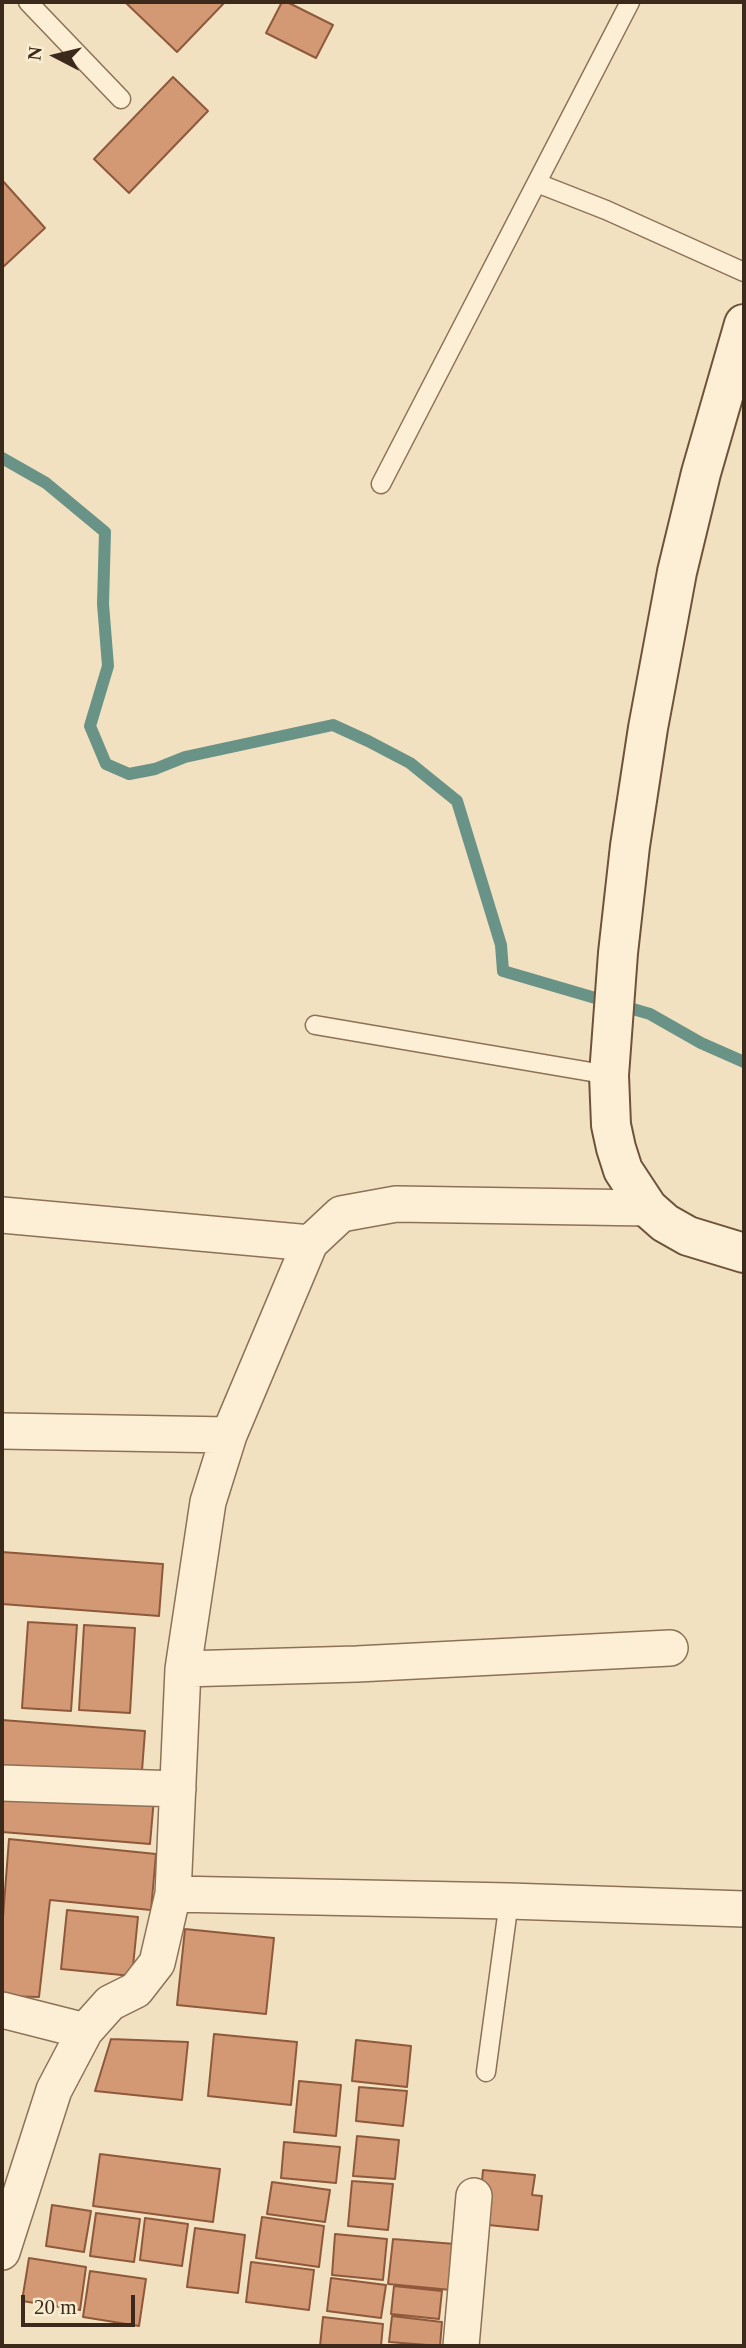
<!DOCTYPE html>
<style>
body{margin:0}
#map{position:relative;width:746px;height:2348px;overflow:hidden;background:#f2e1c1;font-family:"Times New Roman",serif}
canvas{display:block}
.frame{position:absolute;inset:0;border:4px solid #3b2a1c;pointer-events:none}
.north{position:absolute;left:21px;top:21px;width:70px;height:70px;-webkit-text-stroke:5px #f8ecd1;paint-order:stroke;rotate:277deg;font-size:19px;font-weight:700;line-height:28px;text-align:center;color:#3b2a1c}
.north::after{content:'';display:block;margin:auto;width:24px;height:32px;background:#3b2a1c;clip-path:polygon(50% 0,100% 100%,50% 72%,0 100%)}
.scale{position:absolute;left:21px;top:2295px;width:114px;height:32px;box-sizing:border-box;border:4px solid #3b2a1c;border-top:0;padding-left:9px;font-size:21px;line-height:24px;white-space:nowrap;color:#3b2a1c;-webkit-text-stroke:5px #f8ecd1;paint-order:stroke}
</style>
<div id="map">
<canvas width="746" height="2348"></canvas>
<div class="frame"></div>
<div class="north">N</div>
<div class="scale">20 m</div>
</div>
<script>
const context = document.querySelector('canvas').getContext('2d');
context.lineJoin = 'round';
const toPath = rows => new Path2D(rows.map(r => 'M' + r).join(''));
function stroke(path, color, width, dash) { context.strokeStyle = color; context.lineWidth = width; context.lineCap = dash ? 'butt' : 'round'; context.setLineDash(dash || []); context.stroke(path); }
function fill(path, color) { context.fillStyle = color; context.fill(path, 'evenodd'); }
const stream = toPath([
 [2,458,46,483,105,532,103,604,108,666,90,726,106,764,129,774,155,769,185,757,333,725,368,741,410,763,457,801,501,945,503,971,650,1014,701,1043,744,1062]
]);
const building = toPath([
 [125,2,225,2,177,52,125,2],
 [282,2,287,2,333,25,316,58,266,33,282,2],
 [173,77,208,111,129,193,94,159,173,77],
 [2,180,45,228,2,268,2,180],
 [2,1552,163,1564,159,1616,2,1604,2,1552],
 [28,1622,77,1625,71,1711,22,1708,28,1622],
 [84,1625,135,1628,130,1713,79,1710,84,1625],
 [2,1720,145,1731,141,1784,2,1773,2,1720],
 [2,1786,154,1798,150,1844,2,1832,2,1786],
 [9,1839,156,1854,151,1910,50,1900,39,1997,2,1996,2,1930,9,1839],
 [67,1910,138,1917,132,1976,61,1969,67,1910],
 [185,1929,274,1938,266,2014,177,2005,185,1929],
 [214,2034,297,2042,291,2105,208,2096,214,2034],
 [111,2039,188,2042,182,2100,95,2091,111,2039],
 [356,2040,411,2046,407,2087,352,2081,356,2040],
 [299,2081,341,2085,336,2136,294,2132,299,2081],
 [359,2087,407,2091,403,2126,356,2121,359,2087],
 [357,2136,399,2140,395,2179,353,2176,357,2136],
 [284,2142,340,2147,336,2183,281,2178,284,2142],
 [100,2154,220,2169,213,2222,93,2206,100,2154],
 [483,2170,535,2175,532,2195,542,2196,538,2230,478,2224,483,2170],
 [352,2181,393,2184,388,2230,348,2226,352,2181],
 [272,2182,330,2190,325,2222,267,2214,272,2182],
 [52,2205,91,2211,84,2252,46,2246,52,2205],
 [96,2213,140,2219,134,2262,90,2256,96,2213],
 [262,2217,324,2226,319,2267,256,2258,262,2217],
 [145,2218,188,2224,182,2266,140,2260,145,2218],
 [195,2228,245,2235,238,2293,187,2287,195,2228],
 [335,2234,387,2239,383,2280,332,2275,335,2234],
 [393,2239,455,2244,451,2290,388,2284,393,2239],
 [29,2258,86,2267,80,2310,22,2301,29,2258],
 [251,2262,314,2270,309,2310,246,2302,251,2262],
 [90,2271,146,2279,139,2326,83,2317,90,2271],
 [331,2278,386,2285,381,2318,327,2311,331,2278],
 [394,2286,442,2291,439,2319,391,2314,394,2286],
 [392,2316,442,2322,440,2346,389,2342,392,2316],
 [323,2317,383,2324,381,2346,320,2346,323,2317]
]);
const lane = toPath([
 [28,2,121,99],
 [537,183,606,210,744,272],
 [381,484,630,2],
 [315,1025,609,1075],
 [486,2072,509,1901]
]);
const street = toPath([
 [2,1215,310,1243],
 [2,1431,229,1435],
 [183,1669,357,1664,670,1648],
 [2,1783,178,1789],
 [173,1894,509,1901,744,1909],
 [2,2010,85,2031],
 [2,2252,54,2090,85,2031,110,2003,136,1990,157,1963,173,1894,183,1669,208,1502,229,1435,310,1243,341,1214,396,1204,648,1208],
 [461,2346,474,2196]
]);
const secondary = toPath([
 [744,324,701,473,677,572,648,728,630,846,618,953,609,1075,611,1125,616,1148,623,1170,648,1208,665,1223,688,1236,744,1253]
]);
stroke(stream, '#6a9387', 12);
fill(building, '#d39874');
stroke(building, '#8e593b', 2);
stroke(lane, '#8d7157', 21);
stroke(street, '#8d7157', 38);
stroke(secondary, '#6e523a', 42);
stroke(lane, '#fcefd5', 18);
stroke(street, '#fcefd5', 35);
stroke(secondary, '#fcefd5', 38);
</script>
